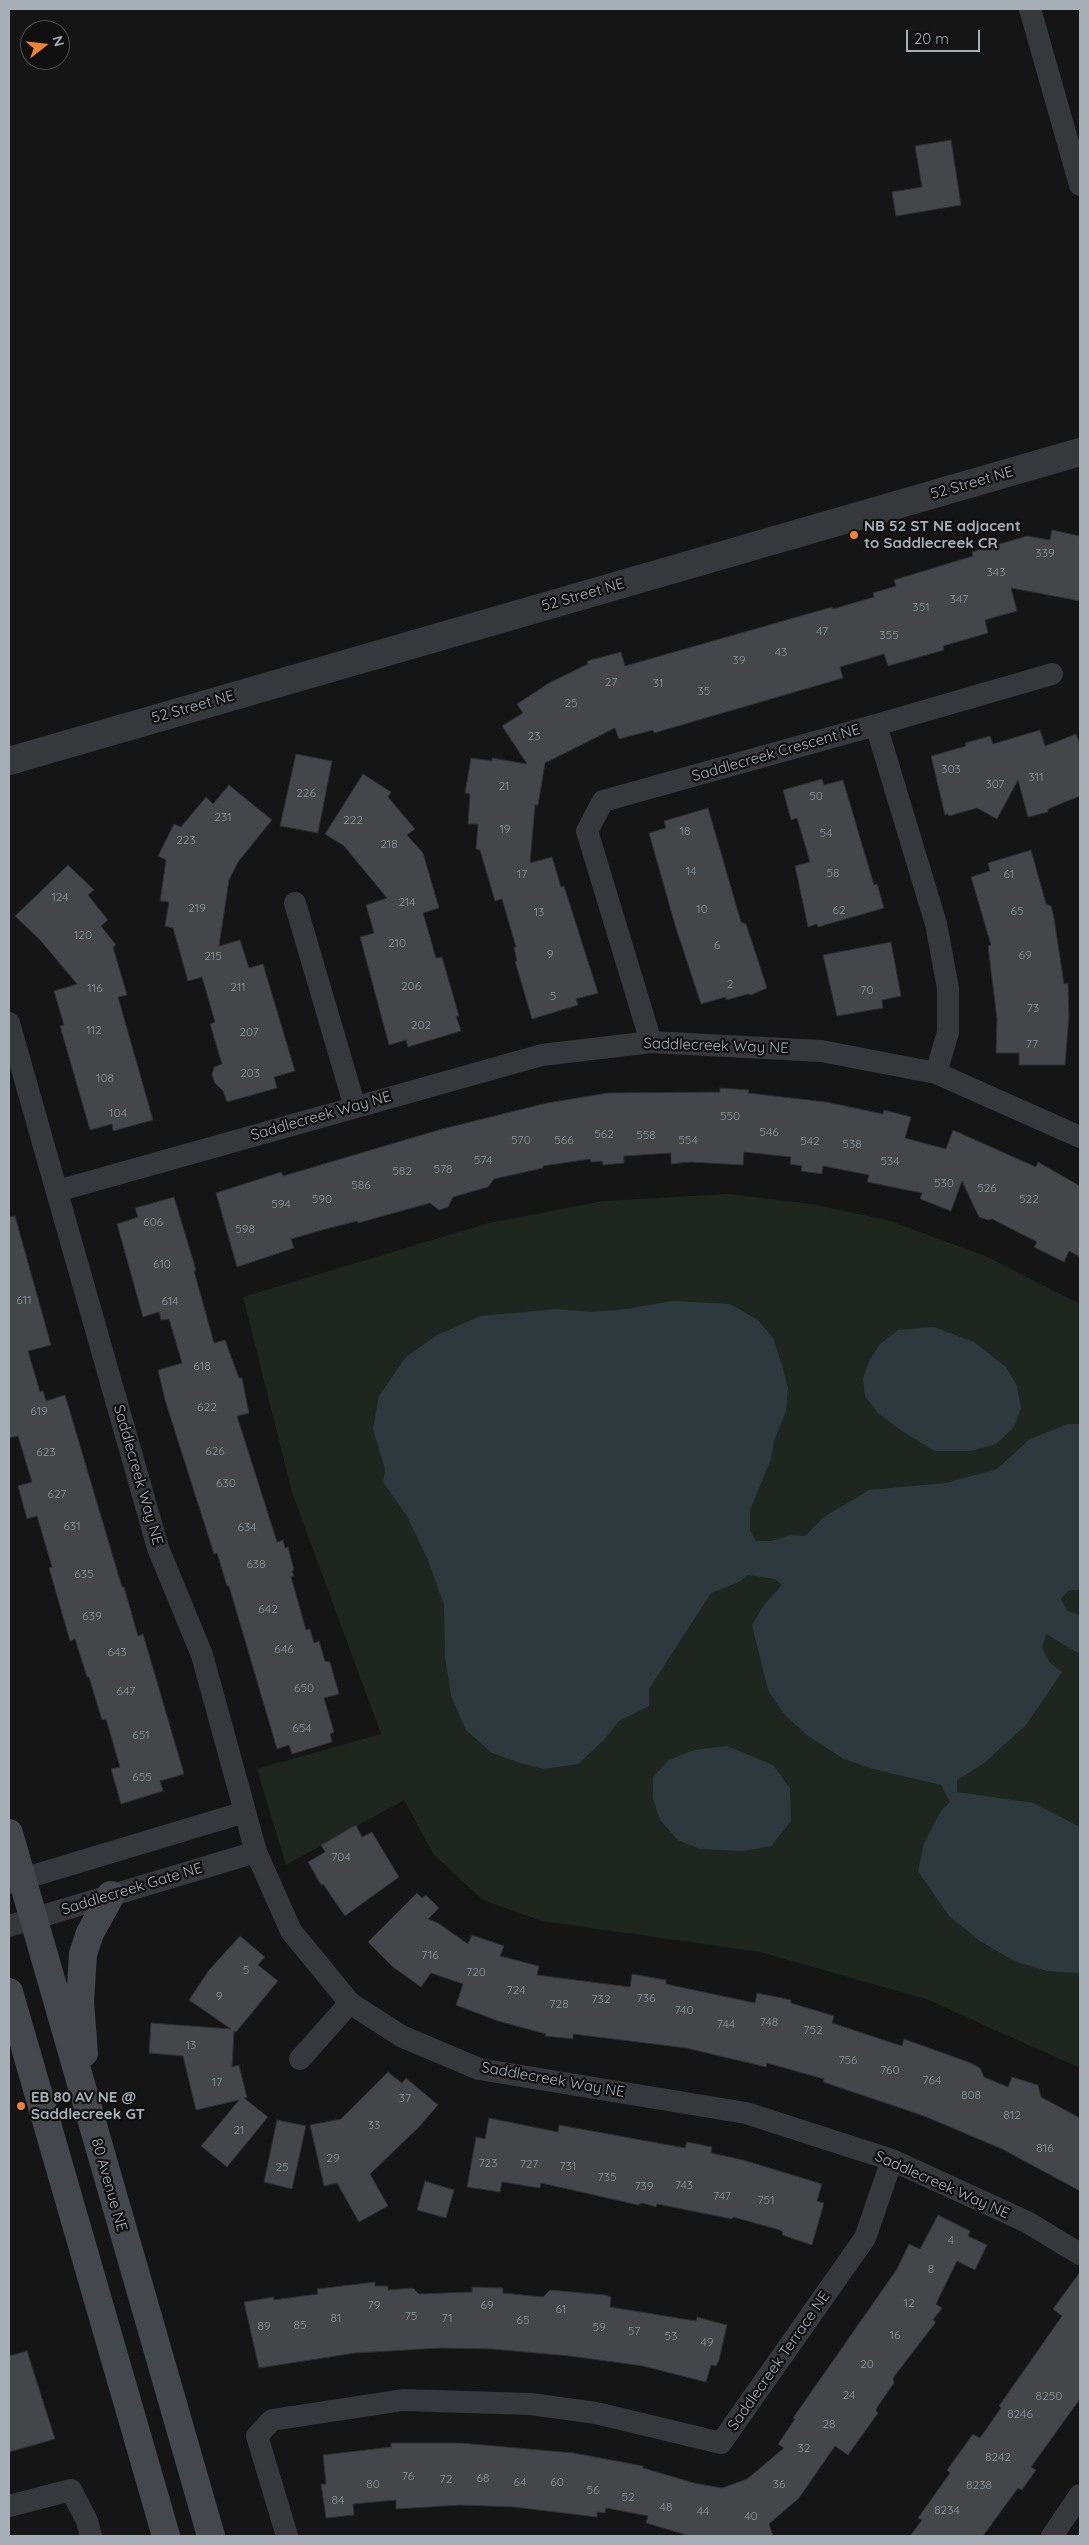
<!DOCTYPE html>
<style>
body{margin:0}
#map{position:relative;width:1089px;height:2545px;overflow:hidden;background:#151516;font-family:Quicksand,sans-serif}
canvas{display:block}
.frame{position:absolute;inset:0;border:10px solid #a7afb6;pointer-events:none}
.north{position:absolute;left:20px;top:20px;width:50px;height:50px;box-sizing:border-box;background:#101011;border:1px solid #4c5053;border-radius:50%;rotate:74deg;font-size:14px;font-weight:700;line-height:20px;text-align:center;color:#a7afb6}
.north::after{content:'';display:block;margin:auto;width:18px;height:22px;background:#ef8234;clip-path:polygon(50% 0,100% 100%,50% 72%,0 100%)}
.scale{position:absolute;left:906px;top:30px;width:74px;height:22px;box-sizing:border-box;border:2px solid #a7afb6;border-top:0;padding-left:6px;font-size:15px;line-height:18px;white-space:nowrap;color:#a7afb6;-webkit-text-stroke:4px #101011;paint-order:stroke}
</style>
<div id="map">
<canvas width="1089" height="2545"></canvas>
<div class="frame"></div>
<div class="north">N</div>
<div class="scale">20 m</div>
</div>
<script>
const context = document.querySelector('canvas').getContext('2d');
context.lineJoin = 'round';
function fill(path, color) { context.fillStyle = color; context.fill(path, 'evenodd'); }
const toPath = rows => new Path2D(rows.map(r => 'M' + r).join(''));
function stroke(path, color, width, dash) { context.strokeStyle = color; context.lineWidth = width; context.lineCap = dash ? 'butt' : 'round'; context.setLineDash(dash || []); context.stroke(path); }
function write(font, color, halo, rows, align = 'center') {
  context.font = font + ' Quicksand,sans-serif'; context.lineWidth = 4.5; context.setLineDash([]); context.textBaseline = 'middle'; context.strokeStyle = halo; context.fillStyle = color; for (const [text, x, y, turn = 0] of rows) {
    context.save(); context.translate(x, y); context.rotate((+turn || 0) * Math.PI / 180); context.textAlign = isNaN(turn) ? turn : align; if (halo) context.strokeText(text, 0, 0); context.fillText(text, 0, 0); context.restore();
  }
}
const green = toPath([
 [728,1194,812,1204,890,1221,985,1256,1080,1304,1080,2068,926,1999,760,1952,542,1921,483,1900,434,1855,404,1800,286,1865,257,1769,381,1734,292,1492,243,1297,489,1223,604,1201]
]);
const water = toPath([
 [673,1301,730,1304,758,1320,773,1338,782,1365,788,1388,786,1411,774,1441,771,1459,750,1510,750,1530,756,1541,771,1541,791,1535,805,1536,824,1517,869,1490,946,1483,997,1469,1030,1439,1068,1424,1080,1424,1080,1589,1068,1591,1061,1599,1067,1611,1080,1615,1080,1654,1046,1634,1042,1648,1050,1663,1062,1672,1026,1725,983,1764,957,1780,957,1792,1034,1803,1080,1827,1080,1973,1047,1971,1014,1961,980,1941,949,1916,918,1871,924,1843,941,1811,950,1802,941,1785,873,1769,844,1759,807,1735,785,1715,768,1690,752,1625,764,1605,782,1585,775,1579,748,1575,739,1582,711,1593,649,1689,649,1706,619,1721,604,1740,578,1764,544,1769,520,1763,492,1753,466,1730,451,1696,445,1657,444,1605,428,1560,407,1516,383,1482,385,1469,373,1429,379,1396,406,1357,437,1335,481,1316,557,1309,592,1312,626,1309],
 [934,1327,974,1342,1006,1367,1017,1386,1021,1408,1014,1427,996,1444,971,1451,935,1451,902,1431,878,1413,865,1396,863,1379,869,1361,880,1344,898,1330],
 [727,1746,773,1765,790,1788,791,1821,771,1846,744,1851,700,1849,678,1840,660,1820,653,1798,653,1777,669,1760,694,1750]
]);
const building = toPath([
 [951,140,961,205,896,216,892,192,922,187,915,146,951,140],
 [1052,530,1080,536,1080,601,1011,588,1017,611,985,620,988,633,943,646,944,650,888,666,884,654,840,667,843,678,654,733,653,730,619,739,615,728,545,763,538,805,535,805,530,863,552,857,561,887,564,886,598,993,576,999,578,1005,532,1019,515,961,517,961,514,948,516,947,502,899,495,901,480,850,476,849,478,824,468,824,470,794,465,793,471,758,492,761,492,758,527,764,502,726,523,713,517,704,549,683,588,664,587,661,621,652,625,666,832,607,833,609,874,597,873,593,896,586,894,580,973,556,972,552,1027,536,1050,540,1052,530],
 [1040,730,1045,746,1076,734,1080,744,1080,796,1048,809,1048,812,1028,817,1018,780,997,819,977,808,949,816,948,814,945,815,931,756,966,746,965,743,990,736,993,744,1040,730],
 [296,754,332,761,318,833,280,826,296,754],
 [363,774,391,792,388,797,415,829,407,835,423,853,439,908,423,913,436,958,442,957,459,1016,456,1016,461,1031,408,1047,406,1040,389,1045,360,937,374,933,366,905,387,898,344,846,325,834,363,774],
 [822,779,824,785,843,780,874,885,877,884,884,908,818,927,817,924,808,927,795,866,810,862,797,818,791,820,783,790,822,779],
 [229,785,272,820,238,862,229,880,219,946,240,940,249,968,263,964,295,1071,274,1077,277,1088,227,1102,223,1091,215,1083,212,1075,214,1067,222,1064,210,1024,215,1022,202,977,188,981,173,928,165,926,169,902,160,901,166,860,158,856,174,824,181,827,206,797,213,804,229,785],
 [708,808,741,922,746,924,767,988,751,995,748,994,726,1000,726,997,701,1004,675,925,649,833,666,828,664,821,708,808],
 [1031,850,1046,904,1051,906,1054,918,1064,984,1068,983,1069,1017,1065,1065,1019,1065,1019,1053,996,1053,997,1019,988,946,991,945,971,877,990,871,988,863,1031,850],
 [68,865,94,890,88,895,108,920,101,926,116,945,113,947,127,995,118,997,153,1120,113,1131,112,1124,90,1130,60,1026,64,1025,54,991,77,984,41,941,15,916,68,865],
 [891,942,901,996,882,1000,883,1008,837,1016,823,955,891,942],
 [720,1088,749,1090,748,1093,826,1102,883,1114,884,1110,911,1117,905,1138,946,1149,953,1130,1036,1167,1038,1162,1080,1186,1080,1257,1069,1251,1064,1262,1034,1247,1037,1242,992,1219,988,1220,979,1217,962,1181,951,1211,920,1199,922,1193,867,1182,869,1175,823,1166,822,1174,801,1171,802,1166,790,1164,791,1157,744,1152,743,1165,690,1162,671,1164,671,1153,624,1156,624,1163,603,1165,602,1161,591,1162,590,1159,543,1166,543,1168,494,1179,488,1187,453,1197,448,1207,439,1210,430,1203,358,1223,357,1221,322,1230,291,1239,294,1248,237,1267,216,1193,281,1172,283,1176,442,1129,547,1103,608,1093,720,1092,720,1088],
 [174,1197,196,1270,194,1271,214,1343,225,1340,239,1378,242,1378,249,1413,237,1416,277,1542,283,1540,285,1548,288,1547,294,1570,292,1571,294,1576,291,1577,306,1630,310,1629,314,1643,319,1641,325,1661,330,1662,339,1694,324,1698,334,1732,330,1734,332,1742,292,1754,289,1745,277,1749,229,1586,227,1586,217,1553,214,1554,165,1400,158,1370,182,1363,169,1319,161,1320,159,1312,143,1317,117,1224,138,1217,135,1208,174,1197],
 [15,1216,51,1345,28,1351,40,1392,43,1391,46,1401,65,1395,122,1587,124,1587,138,1636,143,1634,184,1774,160,1781,163,1791,121,1804,111,1769,120,1767,106,1719,102,1720,89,1677,87,1677,75,1639,70,1641,49,1568,52,1567,37,1516,27,1519,18,1486,32,1482,18,1436,9,1438,9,1217,15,1216],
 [356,1825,362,1837,372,1832,399,1877,345,1916,323,1884,321,1885,308,1862,325,1852,321,1845,356,1825],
 [417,1893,422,1898,426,1895,439,1908,428,1919,438,1923,468,1944,472,1935,504,1946,500,1956,539,1966,537,1975,630,1987,632,1974,666,1980,666,1984,755,2003,757,1993,782,1998,791,2000,791,2003,834,2016,832,2023,902,2046,904,2039,971,2063,980,2068,984,2077,1008,2087,1012,2077,1038,2085,1041,2097,1080,2118,1080,2191,1002,2149,924,2116,823,2082,824,2079,767,2063,766,2067,686,2048,573,2034,573,2039,545,2036,546,2034,498,2021,456,2005,463,1984,431,1973,421,1987,393,1967,368,1942,417,1893],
 [240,1936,265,1957,258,1965,278,1981,236,2032,234,2031,232,2067,239,2065,247,2098,244,2098,268,2117,227,2167,201,2146,239,2100,196,2110,183,2056,149,2053,151,2023,231,2029,189,2000,209,1970,240,1936],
 [388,2072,402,2083,406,2078,438,2105,418,2128,370,2174,388,2206,359,2222,337,2183,324,2186,310,2125,341,2119,388,2072],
 [489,2118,558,2132,559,2125,685,2148,687,2142,712,2147,711,2153,743,2160,822,2184,817,2201,824,2203,812,2245,782,2235,783,2232,780,2230,733,2217,732,2219,657,2204,656,2207,642,2203,638,2205,541,2183,540,2188,502,2182,500,2192,467,2187,476,2137,485,2139,489,2118],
 [277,2120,306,2126,292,2189,264,2182,277,2120],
 [425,2181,454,2190,446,2218,417,2210,425,2181],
 [938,2215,970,2231,968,2236,987,2245,975,2270,957,2261,936,2304,942,2308,933,2320,936,2322,893,2378,894,2383,878,2406,876,2411,878,2413,848,2455,835,2446,799,2498,769,2524,773,2536,690,2536,646,2523,648,2516,606,2508,605,2513,597,2512,597,2517,514,2507,461,2505,396,2509,396,2500,353,2504,354,2515,326,2518,321,2484,326,2484,323,2455,391,2447,391,2443,461,2443,574,2453,643,2466,643,2468,694,2483,722,2488,747,2479,784,2448,778,2444,795,2419,793,2418,897,2269,909,2244,920,2249,938,2215],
 [1080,2272,1080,2399,1031,2467,1036,2470,1022,2490,1018,2488,983,2536,910,2536,922,2520,918,2518,950,2473,947,2470,973,2434,980,2438,1001,2408,999,2406,1062,2316,1053,2309,1080,2272],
 [375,2282,375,2286,388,2286,388,2290,413,2288,419,2294,472,2292,472,2287,503,2288,503,2293,543,2297,550,2290,605,2295,611,2297,610,2307,696,2321,697,2317,727,2325,719,2360,716,2366,711,2365,706,2382,643,2366,570,2356,492,2349,440,2348,355,2353,259,2368,244,2302,274,2297,274,2300,318,2294,317,2289,375,2282],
 [27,2351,55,2439,9,2452,9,2356,27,2351]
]);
const minor = toPath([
 [1030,9,1080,185],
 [876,725,1052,674],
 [295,903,355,1107],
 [9,1023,158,1548,202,1655,256,1852,291,1931,350,2003,401,2036,479,2069,746,2113,892,2160,1027,2222,1080,2254],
 [651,1042,587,831,603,801,876,725,936,924,948,988,948,1032,936,1073],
 [57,1191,542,1055,651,1042,821,1051,936,1073,1080,1137],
 [9,1883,245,1812],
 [9,1926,256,1852],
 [300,2059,350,2003],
 [9,2506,71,2490,87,2521,91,2536],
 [287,2536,257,2436,272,2420,403,2400,531,2404,596,2413,721,2443,865,2238,892,2160],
 [1052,2536,1080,2495]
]);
const tertiary = toPath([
 [9,761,1080,452]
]);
const secondary = toPath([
 [9,1833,211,2536],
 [9,1992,166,2536],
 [84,2053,80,2002,83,1954,90,1933,111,1895]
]);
const markers = [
 [854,535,5,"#ef8234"],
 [21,2106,5,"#ef8234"]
];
const numberNames = [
 ["339",1045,553],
 ["343",996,572],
 ["347",959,599],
 ["351",921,607],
 ["47",822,631],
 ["355",889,635],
 ["43",781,652],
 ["39",739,660],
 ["27",611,682],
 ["31",658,683],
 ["35",704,691],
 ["25",571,703],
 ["23",534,736],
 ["303",951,769],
 ["311",1036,777],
 ["307",995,784],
 ["21",504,786],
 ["226",306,793],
 ["50",816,796],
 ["231",223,817],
 ["222",353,820],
 ["19",505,829],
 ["18",685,831],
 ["54",826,833],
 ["223",186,840],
 ["218",389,844],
 ["14",691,871],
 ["58",833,873],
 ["17",522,874],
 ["61",1009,874],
 ["124",60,897],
 ["214",407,902],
 ["219",197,908],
 ["10",702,909],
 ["62",839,910],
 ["65",1017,911],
 ["13",539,912],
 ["120",83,935],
 ["210",397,943],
 ["6",717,945],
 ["9",550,954],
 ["69",1025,955],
 ["215",213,956],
 ["2",730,984],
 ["206",411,986],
 ["211",238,987],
 ["116",95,988],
 ["70",867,990],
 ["5",553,996],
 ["73",1033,1008],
 ["202",421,1025],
 ["112",94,1030],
 ["207",249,1032],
 ["77",1032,1044],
 ["203",250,1073],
 ["108",105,1078],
 ["104",118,1113],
 ["550",730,1116],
 ["546",769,1132],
 ["562",604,1134],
 ["558",646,1135],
 ["570",521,1140],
 ["566",564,1140],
 ["554",688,1140],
 ["542",810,1141],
 ["538",852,1144],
 ["574",483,1160],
 ["534",890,1161],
 ["578",443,1169],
 ["582",402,1171],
 ["530",944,1183],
 ["586",361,1185],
 ["526",987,1188],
 ["590",322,1199],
 ["522",1029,1199],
 ["594",281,1204],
 ["606",153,1222],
 ["598",245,1229],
 ["610",162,1264],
 ["611",24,1300],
 ["614",170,1301],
 ["618",202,1366],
 ["622",207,1407],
 ["619",39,1411],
 ["626",215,1451],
 ["623",46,1452],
 ["630",226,1483],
 ["627",57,1494],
 ["631",72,1526],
 ["634",247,1527],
 ["638",256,1564],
 ["635",84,1574],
 ["642",268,1609],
 ["639",92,1616],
 ["646",284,1649],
 ["643",117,1652],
 ["650",304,1688],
 ["647",126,1691],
 ["654",302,1728],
 ["651",141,1735],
 ["655",142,1777],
 ["704",341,1857],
 ["716",430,1955],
 ["5",246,1970],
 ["720",476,1972],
 ["724",516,1990],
 ["9",219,1996],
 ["736",646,1998],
 ["732",601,1999],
 ["728",559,2004],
 ["740",684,2010],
 ["748",769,2022],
 ["744",726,2024],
 ["752",813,2030],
 ["13",191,2045],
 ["756",848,2060],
 ["760",890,2070],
 ["764",932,2080],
 ["17",217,2082],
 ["808",971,2095],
 ["37",405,2098],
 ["812",1012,2115],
 ["33",374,2125],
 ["21",239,2130],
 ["816",1045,2148],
 ["29",333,2158],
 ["723",488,2163],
 ["727",529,2164],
 ["731",568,2166],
 ["25",282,2167],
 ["735",607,2177],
 ["743",684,2185],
 ["739",644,2186],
 ["747",722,2196],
 ["751",766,2200],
 ["4",951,2240],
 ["8",931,2269],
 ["12",909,2303],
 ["79",374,2305],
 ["69",487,2305],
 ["61",561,2309],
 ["75",411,2316],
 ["81",336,2318],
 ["71",447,2318],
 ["65",523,2320],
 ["85",300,2325],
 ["89",264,2326],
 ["59",599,2327],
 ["57",634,2331],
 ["16",895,2335],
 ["53",671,2336],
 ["49",707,2342],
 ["20",867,2364],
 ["24",849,2395],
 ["8250",1049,2396],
 ["8246",1020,2414],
 ["28",829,2424],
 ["32",804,2448],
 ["8242",998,2457],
 ["76",408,2476],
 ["68",483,2478],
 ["72",446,2479],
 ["64",520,2482],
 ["60",557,2482],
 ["80",373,2484],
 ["36",779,2484],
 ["8238",979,2485],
 ["56",593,2490],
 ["52",628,2497],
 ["84",338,2500],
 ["48",666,2507],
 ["8234",947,2510],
 ["44",703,2511],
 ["40",751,2516]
];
const streetNames = [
 ["52 Street NE",972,483,-16],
 ["52 Street NE",583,595,-16],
 ["52 Street NE",193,707,-16],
 ["Saddlecreek Crescent NE",776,753,-16],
 ["Saddlecreek Way NE",716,1046,2],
 ["Saddlecreek Way NE",321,1116,-16],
 ["Saddlecreek Way NE",138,1475,74],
 ["Saddlecreek Gate NE",132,1889,-17],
 ["Saddlecreek Way NE",553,2080,10],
 ["80 Avenue NE",109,2185,74],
 ["Saddlecreek Way NE",942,2185,24],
 ["Saddlecreek Terrace NE",779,2361,-55]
];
const poiNames = [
 ["NB 52 ST NE adjacent",864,526],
 ["to Saddlecreek CR",864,543],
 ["EB 80 AV NE @",31,2097],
 ["Saddlecreek GT",31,2114]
];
fill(green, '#1f261f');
fill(water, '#2d393c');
fill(building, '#444649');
stroke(building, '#2f2f32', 1);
stroke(minor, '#36383b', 22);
stroke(tertiary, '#36383b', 28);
stroke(secondary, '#44474b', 28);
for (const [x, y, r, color] of markers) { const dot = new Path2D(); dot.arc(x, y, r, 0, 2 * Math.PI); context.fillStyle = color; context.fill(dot); stroke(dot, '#101011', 2); }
write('12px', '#8e959b', null, numberNames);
write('15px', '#a7afb6', '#101011', streetNames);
write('bold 15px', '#a7afb6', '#101011', poiNames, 'left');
</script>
